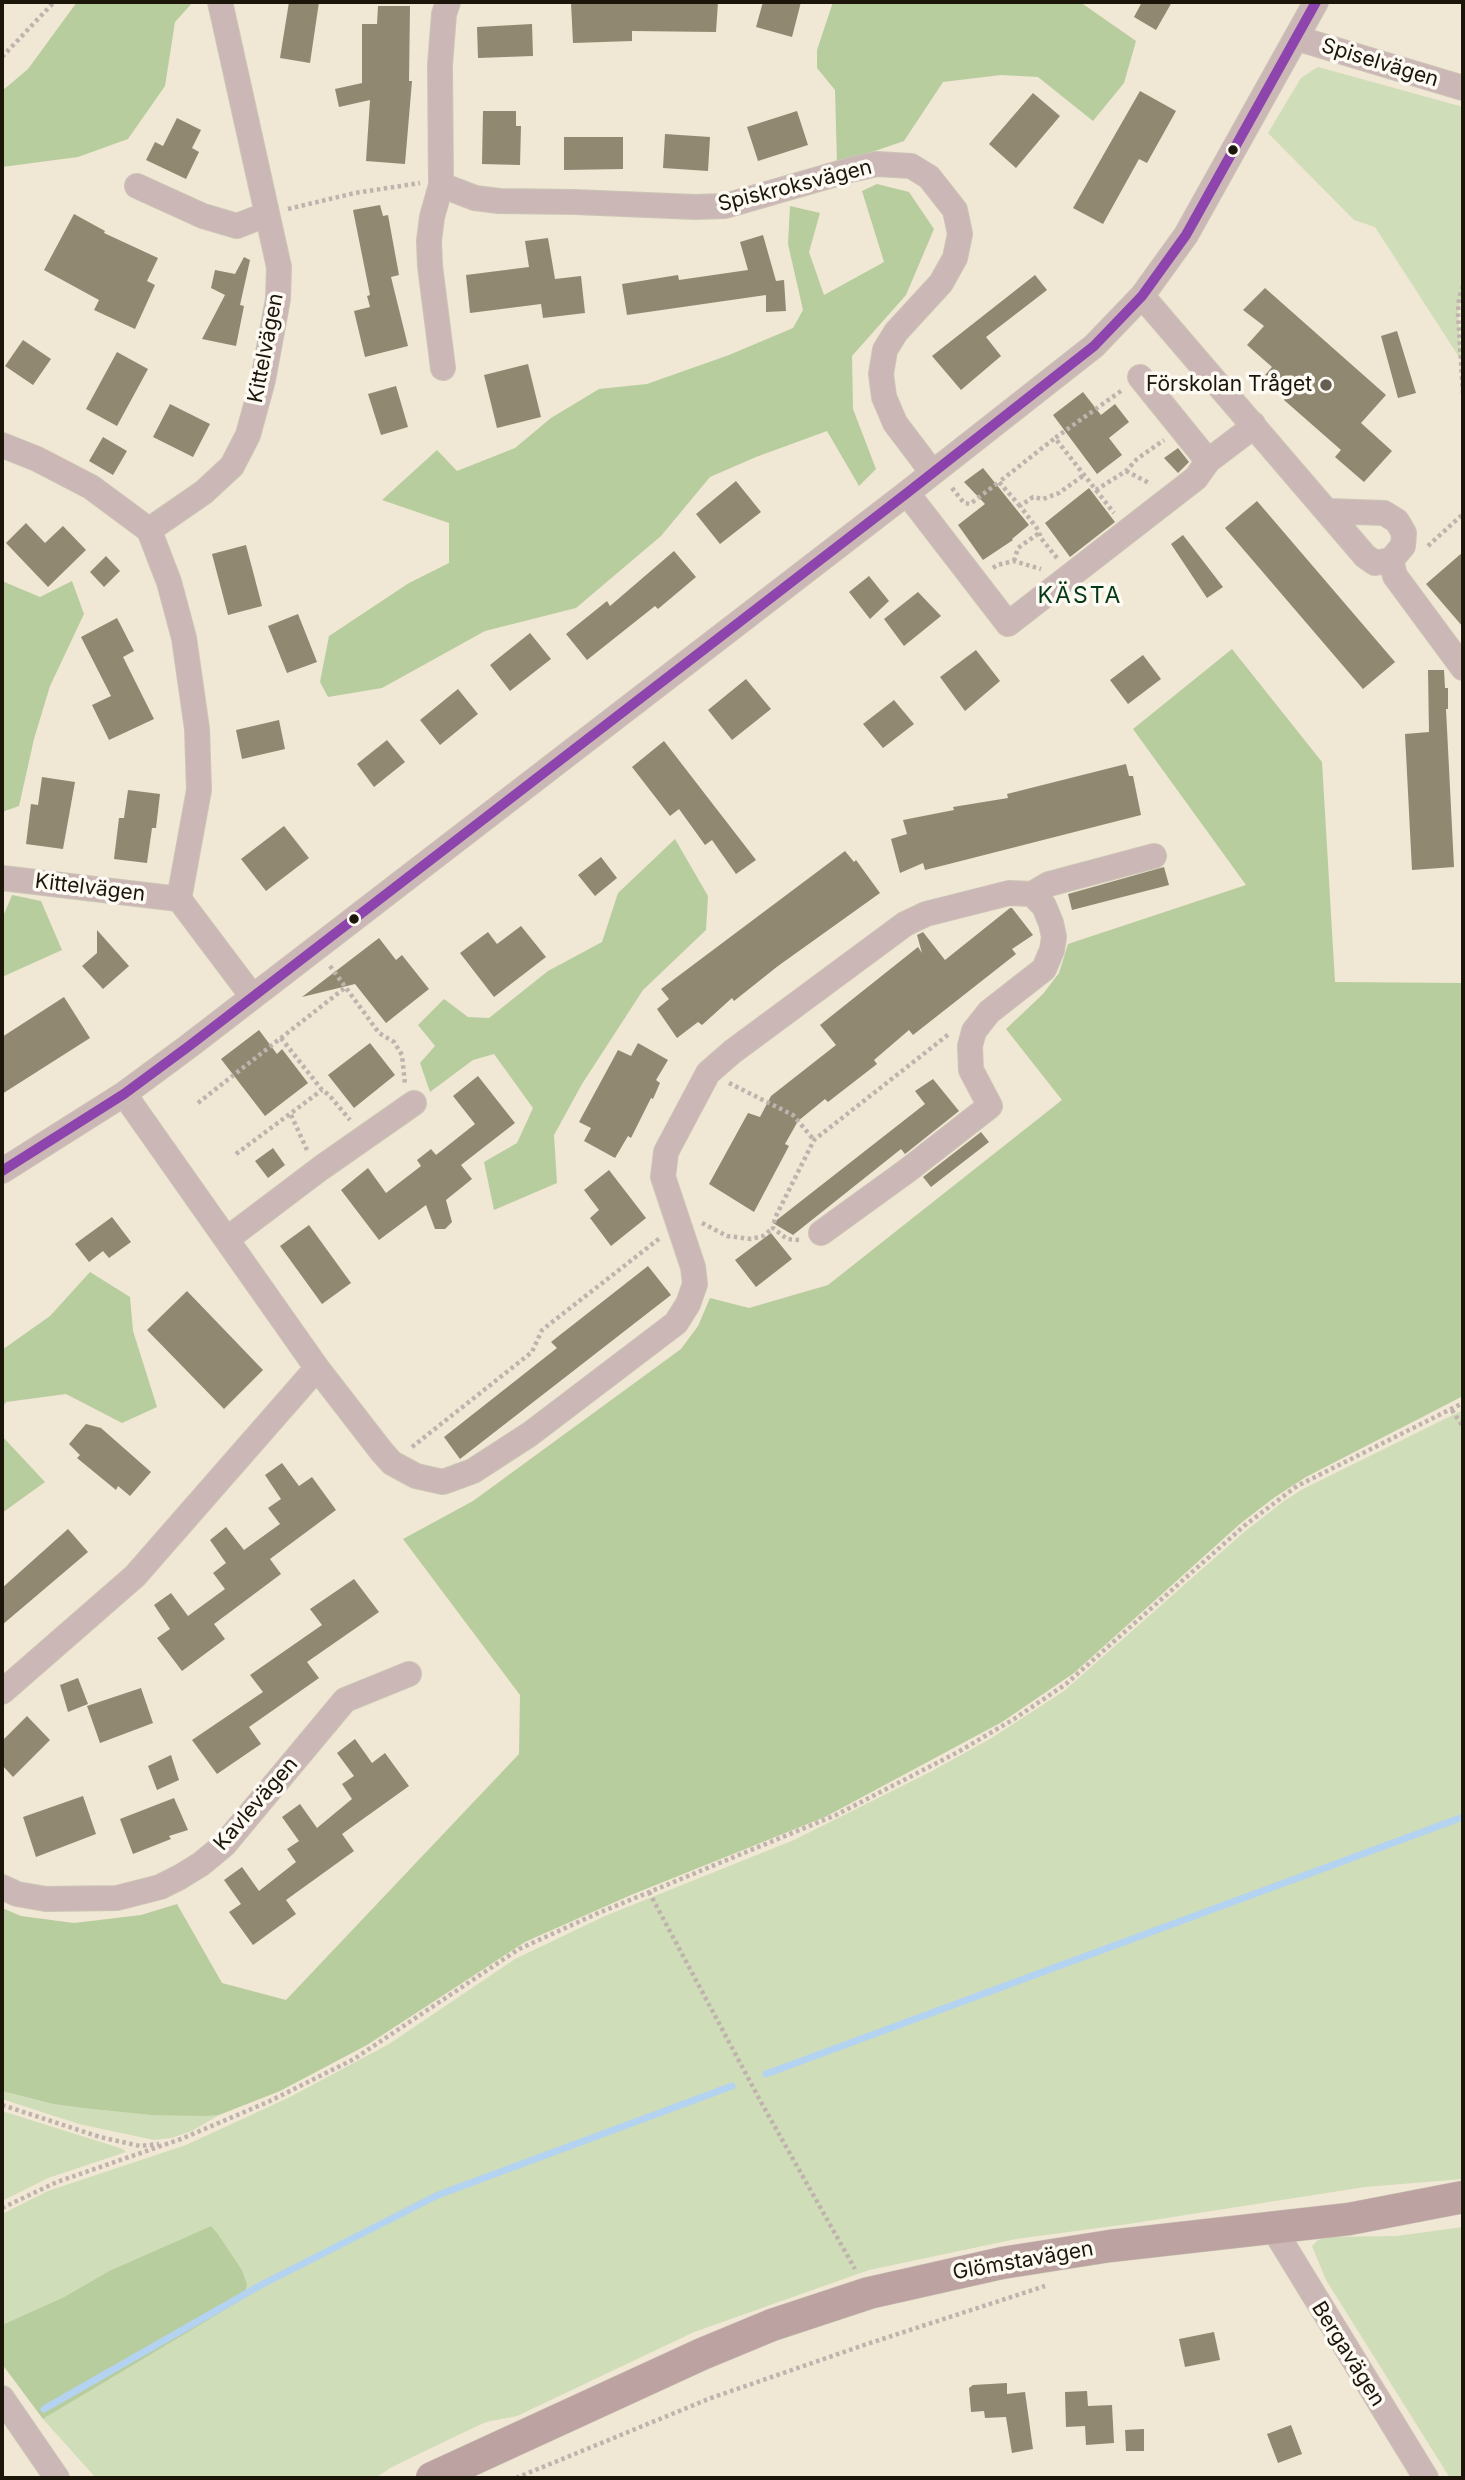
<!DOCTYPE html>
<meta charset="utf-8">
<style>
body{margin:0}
#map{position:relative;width:1465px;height:2480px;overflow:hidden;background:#f0e7d4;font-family:Inter,sans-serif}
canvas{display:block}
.frame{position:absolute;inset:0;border:4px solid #1c160a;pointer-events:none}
</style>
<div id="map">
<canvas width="1465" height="2480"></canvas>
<div class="frame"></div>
</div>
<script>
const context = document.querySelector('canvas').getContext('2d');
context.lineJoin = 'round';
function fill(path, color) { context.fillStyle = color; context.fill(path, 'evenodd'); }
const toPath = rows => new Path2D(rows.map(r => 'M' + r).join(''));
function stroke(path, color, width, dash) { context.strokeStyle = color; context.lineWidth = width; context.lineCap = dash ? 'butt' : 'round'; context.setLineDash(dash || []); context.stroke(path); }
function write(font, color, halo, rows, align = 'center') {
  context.font = font + ' Inter,sans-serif'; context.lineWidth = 7; context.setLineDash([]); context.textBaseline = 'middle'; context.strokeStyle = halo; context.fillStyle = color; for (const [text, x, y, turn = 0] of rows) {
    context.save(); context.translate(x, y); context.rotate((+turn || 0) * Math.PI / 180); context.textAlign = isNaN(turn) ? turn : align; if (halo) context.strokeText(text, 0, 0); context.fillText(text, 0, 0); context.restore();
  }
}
const green = toPath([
 [1318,67,1463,107,1463,286,1458,313,1461,360,1375,227,1354,220,1268,133,1301,78],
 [1463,1410,1463,2179,1365,2187,1128,2224,1016,2239,869,2270,694,2332,517,2416,486,2422,456,2436,392,2467,375,2478,96,2478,43,2419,245,2298,247,2284,242,2270,218,2234,211,2226,109,2271,64,2297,2,2325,2,2214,48,2191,186,2145,290,2097,389,2044,515,1959,605,1916,794,1840,932,1771,990,1739,1064,1691,1243,1533,1284,1501,1303,1489],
 [2,2091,53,2104,82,2108,152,2115,219,2115,192,2131,171,2138,154,2140,79,2124,2,2099],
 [2,2111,123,2149,126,2152,48,2178,2,2201],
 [1463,2227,1463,2478,1450,2478,1326,2280,1312,2246,1318,2240,1329,2237,1397,2236]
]);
const forest = toPath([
 [77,2,193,2,175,22,165,86,128,139,78,157,2,167,2,91,28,69],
 [833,2,1080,2,1136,41,1124,83,1093,121,1038,77,1001,75,943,82,904,141,837,164,835,90,817,68,817,50],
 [877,184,909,192,934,229,906,295,852,356,853,409,876,469,859,486,827,431,756,457,710,477,661,536,576,608,485,631,382,688,328,697,320,682,329,636,409,583,449,563,449,523,382,500,437,450,457,471,515,448,551,418,599,389,647,384,729,355,793,328,803,310,788,244,790,206,820,213,809,252,824,295,884,262,862,191],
 [2,581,40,597,72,581,84,614,50,686,34,739,19,806,2,812,4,728,2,722],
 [1232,649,1322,762,1335,982,1463,983,1463,1396,1306,1477,1275,1497,1241,1523,1074,1673,1002,1722,825,1817,631,1895,525,1942,367,2045,280,2091,219,2115,204,2116,151,2115,82,2108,53,2104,2,2091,2,1908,21,1916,74,1923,141,1915,177,1904,222,1983,286,2000,519,1754,520,1695,403,1539,473,1501,681,1349,698,1326,710,1298,749,1308,828,1285,1062,1100,1006,1029,1043,994,1059,973,1068,944,1246,885,1133,729],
 [675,839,708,896,706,930,643,990,582,1084,554,1135,557,1183,494,1210,484,1162,517,1143,533,1108,494,1054,473,1060,430,1092,420,1063,435,1046,418,1025,444,999,468,1017,489,1018,548,971,602,942,618,893],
 [12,895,41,901,62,950,2,977,2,919],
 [90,1272,130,1297,133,1331,157,1407,122,1423,66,1394,6,1402,2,1408,2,1350,50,1316],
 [2,1436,45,1482,2,1513],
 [211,2226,218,2234,242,2270,247,2284,245,2298,43,2419,2,2364,2,2325,64,2297,109,2271]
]);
const stream = toPath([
 [766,2074,1463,1817],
 [44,2409,261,2285,438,2195,732,2086]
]);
const building = toPath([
 [289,2,319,2,310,63,280,58],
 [718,2,716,32,632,31,632,41,573,43,571,3],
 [763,2,801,2,792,37,756,27],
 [1142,2,1172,2,1156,30,1134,17],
 [378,6,410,6,409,81,412,81,405,164,366,161,370,100,339,107,335,89,362,83,362,24,377,24],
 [532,24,533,56,478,58,477,27],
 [1140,91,1176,111,1147,163,1139,159,1103,224,1073,208],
 [1033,93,1060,116,1016,168,989,144],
 [483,111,516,111,516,126,521,126,520,165,482,164],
 [797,111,808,145,758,161,747,127],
 [177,118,201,130,192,148,199,152,186,179,146,160,155,142,163,146],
 [665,134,710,137,708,171,663,168],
 [564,137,623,137,623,169,564,170],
 [380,205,383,216,388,215,399,275,391,277,408,346,365,357,354,311,370,307,367,296,370,295,353,210],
 [74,214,105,231,104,233,158,258,147,281,155,285,135,329,94,310,99,300,44,270],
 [763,235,776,281,784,280,786,311,766,312,766,295,627,315,622,284,678,275,679,280,748,270,740,242],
 [548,238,555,279,581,276,585,313,543,318,541,304,470,313,466,275,529,267,525,241],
 [244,257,250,260,240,305,244,306,236,346,202,339,225,295,211,288,215,270,235,274],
 [1035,275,1047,290,986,337,1001,356,961,390,932,356],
 [1265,288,1386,395,1361,423,1392,451,1364,482,1335,457,1341,450,1284,400,1288,395,1265,375,1272,367,1247,345,1264,326,1243,310],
 [1397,331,1416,393,1398,398,1381,336],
 [23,340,51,359,33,385,5,366],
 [117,352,148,369,117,426,86,409],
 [528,364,541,417,497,428,484,375],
 [396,386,408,427,381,435,368,394],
 [1083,392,1101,415,1115,404,1129,422,1109,438,1122,455,1097,474,1053,415],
 [170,404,210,424,193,457,153,437],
 [103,437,127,451,113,475,89,461],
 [1178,448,1189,462,1178,473,1164,458],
 [983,468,1029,525,1012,539,1013,540,983,560,958,525,985,504,964,482],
 [736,481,761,512,720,544,696,514],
 [1089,488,1115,522,1070,557,1045,523],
 [1257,501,1395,662,1363,689,1225,528],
 [26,523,45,543,63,526,86,550,48,587,6,543],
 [1183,535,1223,587,1207,598,1171,544],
 [246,545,262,606,228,615,212,554],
 [674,551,696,577,658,609,655,606,587,660,566,634,607,601,610,606],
 [1463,552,1463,627,1426,584],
 [106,556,120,571,104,587,90,572],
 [869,576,889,601,870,619,849,592],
 [918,592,941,616,904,646,884,619],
 [298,614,317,662,287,673,268,626],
 [117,618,134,651,123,657,154,719,109,740,92,705,111,696,81,637],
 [530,633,551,659,510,691,490,665],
 [976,650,1000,681,965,711,940,677],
 [1143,655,1161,679,1128,704,1110,680],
 [1428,670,1444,670,1445,688,1448,688,1448,709,1446,709,1454,867,1412,870,1405,734,1429,732],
 [746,679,771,709,732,740,708,710],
 [458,689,478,714,440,745,420,720],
 [894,700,914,724,883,748,863,724],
 [279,720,285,749,242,759,236,730],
 [387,740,405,762,374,787,357,764],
 [664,741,756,860,736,874,712,840,705,845,679,809,670,816,632,767],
 [1126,764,1129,776,1133,776,1141,815,949,864,925,870,923,863,900,873,891,839,907,834,903,820,954,810,953,807,1008,798,1007,794],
 [42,777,75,782,63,849,26,844,31,804,38,805],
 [128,790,160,794,156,828,152,828,147,863,114,859,119,818,124,818],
 [284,826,309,858,266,891,241,859],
 [845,851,854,862,856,860,880,893,778,966,734,1001,732,998,702,1025,698,1022,677,1038,657,1009,669,999,661,989],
 [601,857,617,878,595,896,578,875],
 [1164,867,1169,885,1072,910,1068,894],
 [1010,908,1012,908,1033,935,1012,949,1016,954,913,1035,909,1030,874,1060,877,1064,828,1102,825,1099,798,1121,785,1144,789,1146,754,1212,709,1184,748,1113,760,1117,771,1096,836,1045,820,1025,918,947,922,953,917,935,923,932,945,960],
 [521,926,546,957,494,997,460,953,488,932,497,944],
 [97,930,129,966,103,989,82,966,97,953],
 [379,938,396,960,402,955,429,989,386,1023,355,984,302,997],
 [64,997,90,1038,2,1094,2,1037],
 [259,1030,277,1054,282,1049,308,1083,265,1116,221,1059],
 [370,1043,395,1075,354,1108,328,1075],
 [638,1043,668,1060,656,1080,660,1083,653,1099,651,1098,631,1138,628,1136,615,1158,584,1141,591,1128,579,1122,618,1050,631,1056],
 [478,1076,515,1123,461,1165,472,1179,446,1200,452,1222,445,1229,435,1229,426,1205,379,1240,341,1190,368,1168,386,1193,421,1166,417,1160,431,1149,436,1155,475,1124,453,1096],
 [933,1079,959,1111,905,1154,901,1149,793,1235,773,1223,925,1104,915,1091],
 [981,1132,989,1142,931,1187,923,1177],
 [273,1148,285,1165,268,1178,255,1161],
 [609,1170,646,1218,611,1246,590,1218,599,1210,584,1190],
 [112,1217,131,1242,109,1258,103,1251,89,1262,75,1244],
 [309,1225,351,1283,322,1304,280,1246],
 [771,1233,792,1259,756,1287,735,1260],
 [648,1266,671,1295,460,1459,444,1437,557,1348,551,1342],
 [187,1291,263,1370,224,1409,147,1330],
 [86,1424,101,1428,151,1472,130,1496,118,1486,116,1490,77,1458,80,1455,69,1444],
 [282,1463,299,1486,312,1477,336,1510,270,1559,281,1574,214,1624,225,1639,182,1671,157,1638,170,1629,154,1605,171,1593,188,1616,225,1589,213,1573,226,1563,210,1540,226,1527,244,1550,280,1524,268,1508,281,1499,265,1475],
 [68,1529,88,1552,2,1625,2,1588],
 [354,1579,379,1612,307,1662,319,1678,249,1727,261,1744,217,1774,192,1740,263,1692,250,1675,322,1625,310,1609],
 [78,1678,88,1704,68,1712,60,1685],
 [141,1688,153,1723,100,1743,87,1706],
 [27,1716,50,1740,13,1777,2,1765,2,1741],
 [355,1739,372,1763,385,1753,409,1786,342,1834,354,1851,286,1900,296,1914,253,1945,229,1912,241,1904,224,1880,242,1867,259,1891,296,1862,287,1849,299,1841,282,1817,300,1804,317,1828,352,1799,342,1784,354,1776,337,1753],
 [171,1755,179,1780,157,1790,148,1766],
 [83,1796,96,1834,36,1857,23,1817],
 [174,1798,188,1830,169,1836,171,1839,133,1854,120,1819],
 [1214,2332,1220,2360,1185,2367,1179,2339],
 [1007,2383,1007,2394,1025,2392,1033,2449,1012,2453,1006,2417,985,2418,984,2411,971,2412,969,2388,973,2385],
 [1087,2391,1088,2406,1112,2405,1114,2443,1086,2445,1085,2426,1066,2427,1065,2392],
 [1291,2425,1302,2454,1278,2463,1267,2434],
 [1144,2429,1144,2451,1126,2451,1125,2430]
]);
const path = toPath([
 [2,57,54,2],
 [288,209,355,193,420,183],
 [1463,286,1459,298,1458,313,1463,394],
 [1121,391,1055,438,1096,490,1126,471,1137,459,1164,440],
 [1126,471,1151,484],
 [952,488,964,503,970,504,999,482],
 [1096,490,1114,513],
 [1020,506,999,482,1055,438],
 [1428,546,1463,514],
 [1057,558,1040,537,1039,531,1020,506,1033,497,1043,499,1059,493,1084,475],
 [1014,561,1018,548,1039,533],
 [993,568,997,565,1014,561,1041,569],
 [330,966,379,1033,394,1042,402,1055,405,1084],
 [281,1038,322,1090,329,1095,350,1120],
 [729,1083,793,1115,814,1140],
 [198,1103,346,987],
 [291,1115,307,1150],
 [236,1154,322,1090],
 [702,1223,727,1236,751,1239,763,1236,773,1228],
 [799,1240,787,1239,773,1228,775,1218,814,1140,949,1034],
 [1452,1410,1463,1427],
 [412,1447,532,1352,542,1330,660,1238],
 [649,1892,762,2104,855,2269],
 [2,2105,100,2137,140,2146,159,2144],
 [2,2208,57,2182,181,2139,270,2101,354,2059,519,1949,596,1914,836,1815,958,1752,1014,1719,1066,1684,1244,1526,1297,1486,1463,1403],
 [516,2478,711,2398,867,2344,1045,2286]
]);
const minor = toPath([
 [448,2,444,14,440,65,441,185,475,198,499,201,575,202,695,207,725,206,850,170,877,164,911,166,929,177,955,210,960,234,955,258,941,283,896,332,885,350,881,374,884,397,895,423,932,472],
 [1296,38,1463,88],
 [441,185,432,217,429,241,430,266,443,368],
 [137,186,203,216,237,226,265,215],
 [1142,296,1365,556,1375,563,1391,560,1395,576,1463,668],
 [1140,377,1208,461],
 [2,445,37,459,91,487,149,530,169,582,184,638,197,729,199,790,179,899,252,996],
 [907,493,1008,624,1196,478,1208,461,1245,433,1253,424],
 [1328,511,1384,513,1397,521,1404,533,1403,546,1391,560],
 [149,530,204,492,232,466,248,435,263,380,278,299,279,267,220,2],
 [2,878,179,899],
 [1032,894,1049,884,1154,856],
 [124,1094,317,1368,382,1452,392,1463,416,1476,443,1482,473,1471,530,1434,676,1323,688,1304,695,1284,693,1267,663,1177,666,1152,708,1073,732,1052,905,924,926,914,1009,893,1032,894,1044,906,1051,923,1054,937,1052,950,1044,969,989,1012,974,1031,970,1046,971,1070,990,1106,908,1170,821,1233],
 [2,1171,124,1094,189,1046,907,493,1094,346,1142,296,1186,235,1316,2],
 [227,1239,321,1168,414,1103],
 [2,1692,135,1576,317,1368],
 [2,1887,17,1894,46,1899,117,1898,160,1887,180,1877,201,1864,224,1845,345,1700,409,1674],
 [1273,2228,1426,2478],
 [2,2398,57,2478]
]);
const major = toPath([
 [432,2478,702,2354,772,2325,869,2293,1002,2263,1110,2246,1349,2219,1463,2197]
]);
const bus1 = toPath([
 [2,1171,124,1094,189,1046,907,493,1094,346,1142,296,1186,235,1316,2]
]);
const markers = [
 [1233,150,6,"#1c160a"],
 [1326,385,7,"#665f51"],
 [354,919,6,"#1c160a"]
];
const streetNames = [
 ["Spiselvägen",1380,63,17],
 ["Spiskroksvägen",795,186,-14],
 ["Kittelvägen",266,348,-79],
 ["Kittelvägen",90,888,7],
 ["Kavlevägen",256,1804,-49],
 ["Glömstavägen",1023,2261,-10],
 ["Bergavägen",1348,2354,58]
];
const poiNames = [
 ["Förskolan Tråget",1312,385]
];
const neighbourhoodNames = [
 ["KÄSTA",1080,596]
];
fill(green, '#cfddb9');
fill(forest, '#b8cd9e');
stroke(stream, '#b4d3f1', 7);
fill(building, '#918871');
stroke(minor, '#ccc5b6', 26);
stroke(major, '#ccc5b6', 33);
stroke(path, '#c0b2ad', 4.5, [3.5, 3.5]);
stroke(minor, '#cbb7b5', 24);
stroke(major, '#bca3a2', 32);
stroke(bus1, '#8e44ad', 10);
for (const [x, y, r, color] of markers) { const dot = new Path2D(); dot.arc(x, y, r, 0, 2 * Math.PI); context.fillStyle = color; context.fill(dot); stroke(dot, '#fdf9f3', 2.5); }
write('21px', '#1c160a', '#fdf9f3', streetNames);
write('21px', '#1c160a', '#fdf9f3', poiNames, 'right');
context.letterSpacing = '2px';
write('23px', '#053916', '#fdf9f3', neighbourhoodNames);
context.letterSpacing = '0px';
</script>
